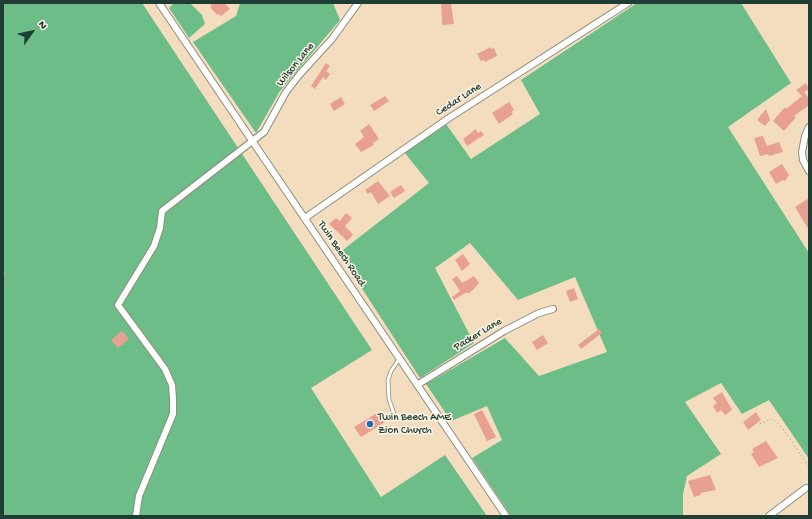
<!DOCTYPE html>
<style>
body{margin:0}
#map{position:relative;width:812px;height:519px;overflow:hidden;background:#f4ddbf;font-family:"Gochi Hand",sans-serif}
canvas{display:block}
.frame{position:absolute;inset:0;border:4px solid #1f3d34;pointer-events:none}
.north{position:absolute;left:12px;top:12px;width:40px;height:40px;-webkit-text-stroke:3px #fcf5e5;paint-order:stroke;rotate:57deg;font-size:11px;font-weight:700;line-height:16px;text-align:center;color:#1f3d34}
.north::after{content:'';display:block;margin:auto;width:14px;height:18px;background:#1f3d34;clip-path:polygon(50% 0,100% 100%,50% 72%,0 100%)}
</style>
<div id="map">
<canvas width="812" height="519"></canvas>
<div class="frame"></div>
<div class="north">N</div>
</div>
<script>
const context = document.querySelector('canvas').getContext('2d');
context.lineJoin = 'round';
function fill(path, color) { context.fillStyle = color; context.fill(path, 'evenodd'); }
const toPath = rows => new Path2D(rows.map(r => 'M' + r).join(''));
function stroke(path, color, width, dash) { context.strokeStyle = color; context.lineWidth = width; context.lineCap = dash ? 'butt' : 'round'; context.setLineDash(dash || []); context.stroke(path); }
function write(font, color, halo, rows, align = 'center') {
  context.font = font + ' "Gochi Hand",sans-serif'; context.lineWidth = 3; context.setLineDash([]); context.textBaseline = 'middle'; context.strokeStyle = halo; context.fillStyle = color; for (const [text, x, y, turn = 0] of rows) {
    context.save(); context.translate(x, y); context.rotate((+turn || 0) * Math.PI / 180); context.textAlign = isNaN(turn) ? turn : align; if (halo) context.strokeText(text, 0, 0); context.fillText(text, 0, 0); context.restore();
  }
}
const forest = toPath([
 [3,3,142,3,372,350,311,388,381,497,445,455,487,516,3,516,3,275,5,274,3,271],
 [174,3,190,3,202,15,205,24,189,38,169,8],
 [240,3,333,3,340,20,280,91,256,133,193,42,236,16],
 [637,3,741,3,791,83,728,127,809,253,809,459,769,400,742,414,721,383,685,402,721,454,687,476,683,494,683,516,511,516,472,458,502,440,487,406,451,421,426,384,505,338,539,376,607,352,575,277,518,300,470,243,435,268,474,343,420,378,339,253,429,183,404,152,446,124,471,159,540,114,521,80]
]);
const building = toPath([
 [209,3,224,3,230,9,221,16,219,14,217,15,210,7,212,6],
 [441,3,451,3,454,24,442,25],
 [491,47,491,49,494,48,497,56,485,62,484,60,481,61,477,54],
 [326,63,330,66,326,71,330,74,326,80,323,77,315,89,311,86],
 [806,83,809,89,804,92,809,98,809,105,794,116,796,117,784,131,773,121,785,107,786,109,802,96,796,90],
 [385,96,389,101,374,111,370,105],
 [341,97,345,104,334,111,330,104],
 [509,102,514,110,511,112,513,114,499,124,492,113],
 [766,109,770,120,765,126,757,120],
 [369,124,379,139,373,143,374,145,361,152,355,144,364,137,360,131],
 [476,129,478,133,481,131,484,135,467,146,463,139],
 [763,136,767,146,779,142,783,152,769,156,768,154,760,156,754,138],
 [782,164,789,175,785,181,783,180,776,184,769,172],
 [378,181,390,196,378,204,371,192,368,194,365,190],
 [401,185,405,191,394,198,390,192],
 [809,198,809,230,795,207],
 [346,213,352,218,345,226,353,235,347,241,329,224,336,218,340,221],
 [463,254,470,264,462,271,455,260],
 [457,276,462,283,474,276,479,283,474,289,469,293,465,293,454,300,452,297,460,291,452,279],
 [574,288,578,299,570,302,566,291],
 [599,329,602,333,581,349,578,345],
 [122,331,129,339,118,348,111,340],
 [543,335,548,343,537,350,532,342],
 [722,392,732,410,725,415,721,410,717,413,713,406,717,403,713,398],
 [482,410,496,437,487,441,474,414],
 [379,412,385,422,361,437,354,427],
 [756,412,761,420,748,430,743,422],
 [766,441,778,458,759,467,751,454,754,452,752,449],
 [710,475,716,490,700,493,701,495,694,497,688,481]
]);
const path = toPath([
 [760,424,771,419,774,420,783,429,809,467]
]);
const service = toPath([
 [394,414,389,399,388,380,391,371,399,359]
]);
const minor = toPath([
 [159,3,506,516],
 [809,127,805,136,802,152,803,160,809,171],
 [305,218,449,118,628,3],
 [417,385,504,331,539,313,553,309],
 [136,516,139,496,173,414,173,399,172,385,165,369,118,305,154,246,160,228,162,211,264,132,286,92,300,74,332,39,358,3],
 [769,516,806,488]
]);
const markers = [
 [370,424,4,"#1f6fb2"]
];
const streetNames = [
 ["Wilson Lane",296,65,-51],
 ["Cedar Lane",459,100,-33],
 ["Twin Beech Road",341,254,56],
 ["Packer Lane",478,335,-31]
];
const poiNames = [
 ["Twin Beech AME",378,418],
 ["Zion Church",378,431]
];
fill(forest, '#6dbd88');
fill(building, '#e8a090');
stroke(service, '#8a8d7a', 4.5);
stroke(minor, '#8a8d7a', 8);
stroke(path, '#8a8d7a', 1, [1, 3]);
stroke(service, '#fff', 3);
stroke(minor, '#fff', 6);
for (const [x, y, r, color] of markers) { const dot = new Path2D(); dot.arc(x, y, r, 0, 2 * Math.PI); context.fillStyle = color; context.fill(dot); stroke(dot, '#fcf5e5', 1.5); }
write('11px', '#1f3d34', '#fcf5e5', streetNames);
write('11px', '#1f3d34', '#fcf5e5', poiNames, 'left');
</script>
